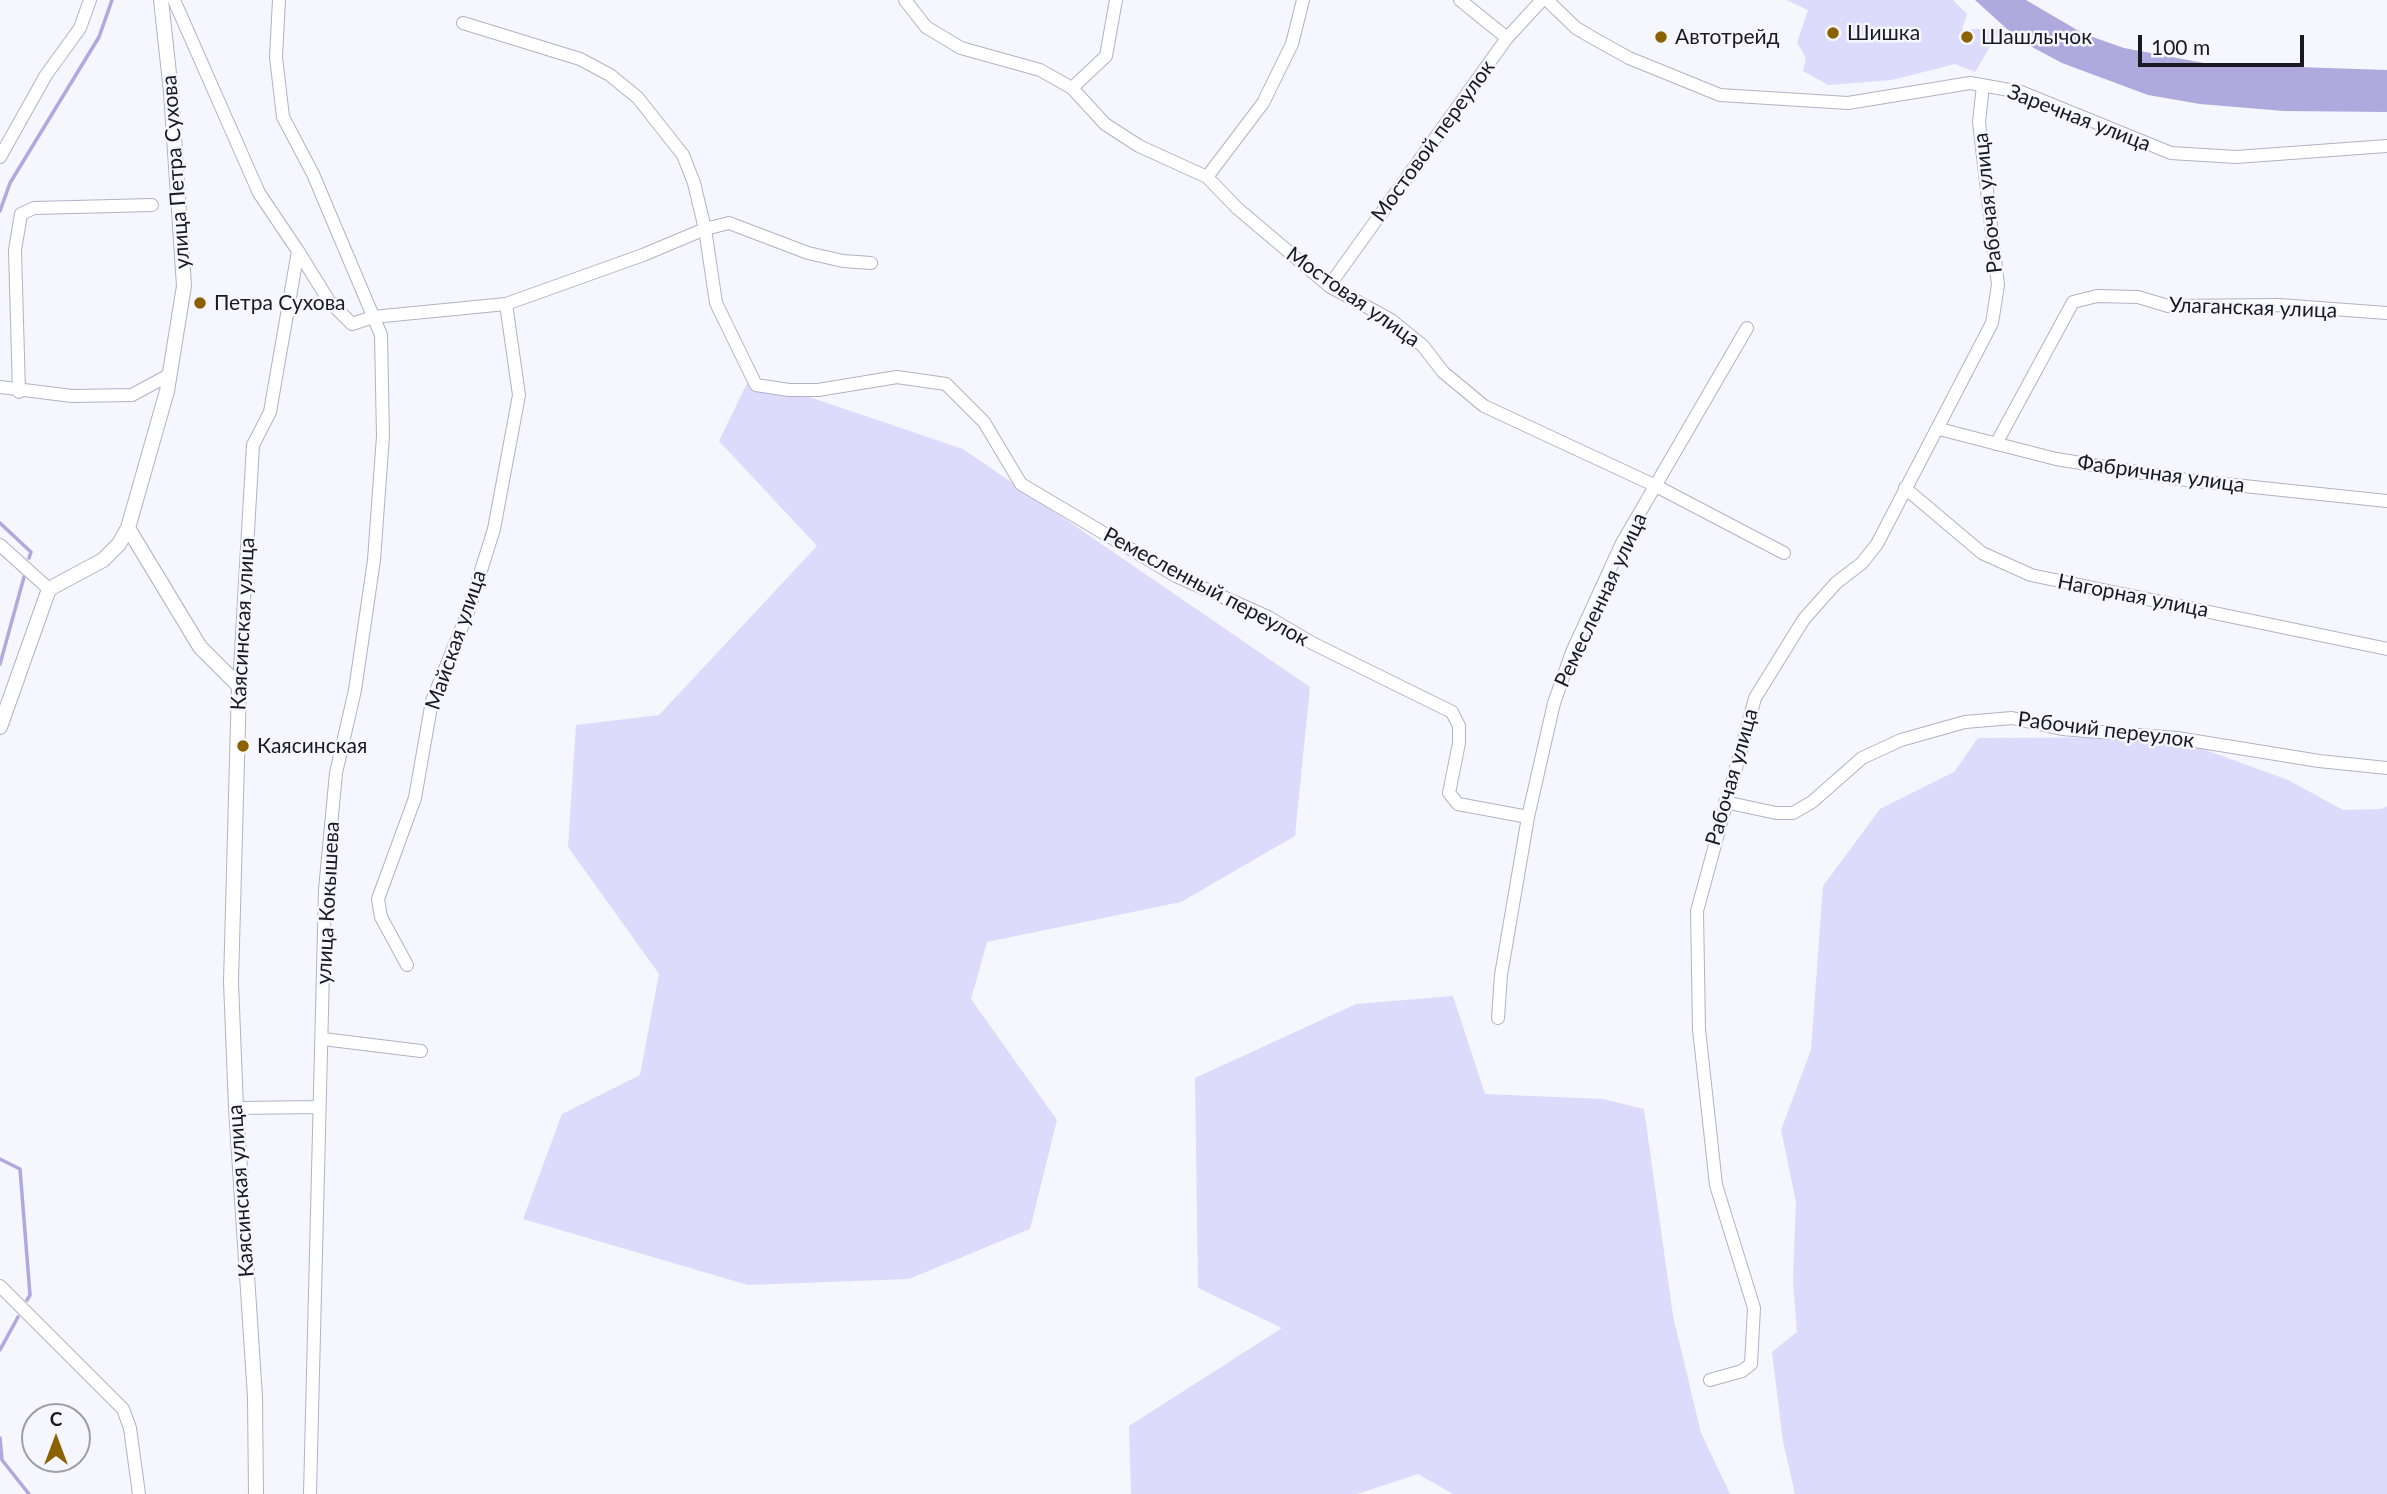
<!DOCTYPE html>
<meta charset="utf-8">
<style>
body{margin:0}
#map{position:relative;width:2387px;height:1494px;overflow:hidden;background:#f6f6fe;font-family:Lato,sans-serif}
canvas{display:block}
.north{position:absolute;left:21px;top:1403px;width:70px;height:70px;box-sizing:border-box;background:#f6f6fe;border:2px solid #9e9ea6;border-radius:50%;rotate:0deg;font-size:19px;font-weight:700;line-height:28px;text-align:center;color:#1a1921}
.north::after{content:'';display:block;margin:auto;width:24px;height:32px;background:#8b6102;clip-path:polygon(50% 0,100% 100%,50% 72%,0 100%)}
.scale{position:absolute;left:2138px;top:35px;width:166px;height:32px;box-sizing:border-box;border:4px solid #1a1921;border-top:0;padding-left:9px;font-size:21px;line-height:24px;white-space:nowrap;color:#1a1921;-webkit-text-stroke:5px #f6f6fe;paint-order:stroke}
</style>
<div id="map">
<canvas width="2387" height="1494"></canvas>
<div class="north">С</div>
<div class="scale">100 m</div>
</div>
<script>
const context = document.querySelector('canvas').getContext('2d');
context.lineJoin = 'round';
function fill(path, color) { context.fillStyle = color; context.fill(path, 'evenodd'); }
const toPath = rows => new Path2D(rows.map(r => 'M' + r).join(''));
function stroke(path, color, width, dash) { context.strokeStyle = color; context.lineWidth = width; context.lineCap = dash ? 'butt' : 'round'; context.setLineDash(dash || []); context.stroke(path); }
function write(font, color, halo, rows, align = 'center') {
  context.font = font + ' Lato,sans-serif'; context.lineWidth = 5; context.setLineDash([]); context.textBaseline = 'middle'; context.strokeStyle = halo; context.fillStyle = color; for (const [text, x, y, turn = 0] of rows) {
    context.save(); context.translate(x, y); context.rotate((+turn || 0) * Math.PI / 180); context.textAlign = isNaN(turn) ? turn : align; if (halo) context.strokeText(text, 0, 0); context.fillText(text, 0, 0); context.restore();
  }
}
const green = toPath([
 [1786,0,1953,0,1967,14,1962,29,2001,29,1975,72,1955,64,1892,80,1828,85,1803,71,1806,58,1797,43,1808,10],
 [750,377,963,449,1310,687,1295,836,1181,902,987,942,971,999,1057,1120,1030,1229,909,1279,748,1285,523,1219,562,1114,640,1075,659,974,568,847,576,725,659,715,817,546,719,441],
 [2170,737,2288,780,2343,810,2382,809,2387,806,2387,1494,1795,1494,1783,1441,1772,1352,1797,1332,1793,1281,1796,1202,1781,1130,1811,1050,1823,886,1880,809,1954,772,1978,738],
 [1453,996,1485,1094,1603,1099,1644,1109,1673,1316,1701,1433,1730,1494,1453,1494,1418,1474,1357,1494,1131,1494,1129,1426,1282,1328,1198,1288,1195,1078,1356,1004]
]);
const water = toPath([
 [1975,0,2026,0,2084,34,2124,48,2209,64,2387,70,2387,112,2284,111,2200,104,2148,95,2062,63,2019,40]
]);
const stream = toPath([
 [0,211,10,183,99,37,112,0],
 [0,523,31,552,29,558],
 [0,664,24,577],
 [0,1159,20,1169,30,1295,27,1300],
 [0,1350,18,1317],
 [0,1438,2,1460,29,1494]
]);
const minor = toPath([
 [174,0,259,193,298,251,270,412,253,445,239,686],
 [279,0,276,57,283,117,313,174,381,335,383,436,374,560,355,690,336,773,325,890,310,1494],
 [905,0,926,27,961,48,1040,70,1072,88,1105,124,1139,146,1207,177,1237,208,1329,286,1391,320,1423,346,1443,372,1484,406,1656,486,1784,553],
 [1460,0,1507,38],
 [1547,0,1576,28,1593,38,1629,58,1720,95,1848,103,1970,83,2021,92,2171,153,2236,157,2387,146],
 [1072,88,1106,56,1116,0],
 [0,157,46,75,80,28,90,0],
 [1207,177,1263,103,1292,44,1303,0],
 [298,251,329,301,352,324,373,317,506,304,643,255,705,229,694,183,683,155,638,98,610,75,580,59,463,23],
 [871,263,843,261,808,253,729,223,705,229,716,303,756,385,789,390,818,390,897,377,946,384,984,422,1021,484,1176,576,1268,617,1312,643,1452,712,1459,726,1459,743,1449,793,1458,804,1528,817],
 [1329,286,1507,38,1542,0],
 [0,387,72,396,132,395,169,375],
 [19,392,15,250,21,214,34,208,152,205],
 [1939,429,2056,459,2187,480,2387,501],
 [1996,444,2073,302,2097,296,2138,297,2168,306,2279,305,2387,313],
 [1905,488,1982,553,2031,575,2387,649],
 [0,545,49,589],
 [1725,802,1776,813,1793,813,1812,802,1862,758,1901,740,1965,722,2012,718,2062,729,2177,738,2319,761,2387,768],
 [407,965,381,917,378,899,415,798,432,701,468,612,494,529,519,395,506,304],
 [1498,1018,1501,975,1528,817,1554,703,1572,652,1622,543,1747,328],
 [323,1039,421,1051],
 [236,1108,317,1107],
 [0,1286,123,1409,130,1428,139,1494],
 [1710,1380,1742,1371,1751,1364,1754,1308,1716,1185,1699,1029,1697,911,1755,698,1804,619,1836,583,1862,563,1877,544,1992,323,1998,285,1979,122,1983,85]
]);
const tertiary = toPath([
 [128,528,200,647,239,686,231,982,236,1108,255,1397,256,1494],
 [0,727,49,589,103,560,119,544,128,528,167,391,184,286,171,92,161,0]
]);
const markers = [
 [1833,33,7,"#8b6102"],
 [1661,37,7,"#8b6102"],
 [1967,37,7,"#8b6102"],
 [200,303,7,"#8b6102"],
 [243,746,7,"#8b6102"]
];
const poiNames = [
 ["Шишка",1847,33],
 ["Автотрейд",1675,37],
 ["Шашлычок",1981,37],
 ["Петра Сухова",214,303],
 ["Каясинская",257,746]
];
const streetNames = [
 ["Заречная улица",2079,118,21],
 ["Мостовой переулок",1433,141,-54],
 ["улица Петра Сухова",176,172,-94],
 ["Рабочая улица",1988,203,-96],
 ["Мостовая улица",1353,297,35],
 ["Улаганская улица",2253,308,2],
 ["Фабричная улица",2161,474,8],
 ["Ремесленный переулок",1206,587,28],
 ["Нагорная улица",2133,596,11],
 ["Ремесленная улица",1601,600,-65],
 ["Каясинская улица",243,624,-87],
 ["Майская улица",456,640,-71],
 ["Рабочий переулок",2106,730,7],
 ["Рабочая улица",1732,777,-74],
 ["улица Кокышева",328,903,-87],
 ["Каясинская улица",241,1191,-94]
];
fill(green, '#dddbfb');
fill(water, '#afa9de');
stroke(stream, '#afa9de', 3.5);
stroke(minor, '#b3b1c6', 14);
stroke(tertiary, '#b3b1c6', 16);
stroke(minor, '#fff', 12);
stroke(tertiary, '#fff', 14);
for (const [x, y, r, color] of markers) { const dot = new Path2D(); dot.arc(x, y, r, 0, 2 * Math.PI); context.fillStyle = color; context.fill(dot); stroke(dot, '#f6f6fe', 2.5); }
write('21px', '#1a1921', '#f6f6fe', poiNames, 'left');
write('21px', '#1a1921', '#f6f6fe', streetNames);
</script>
